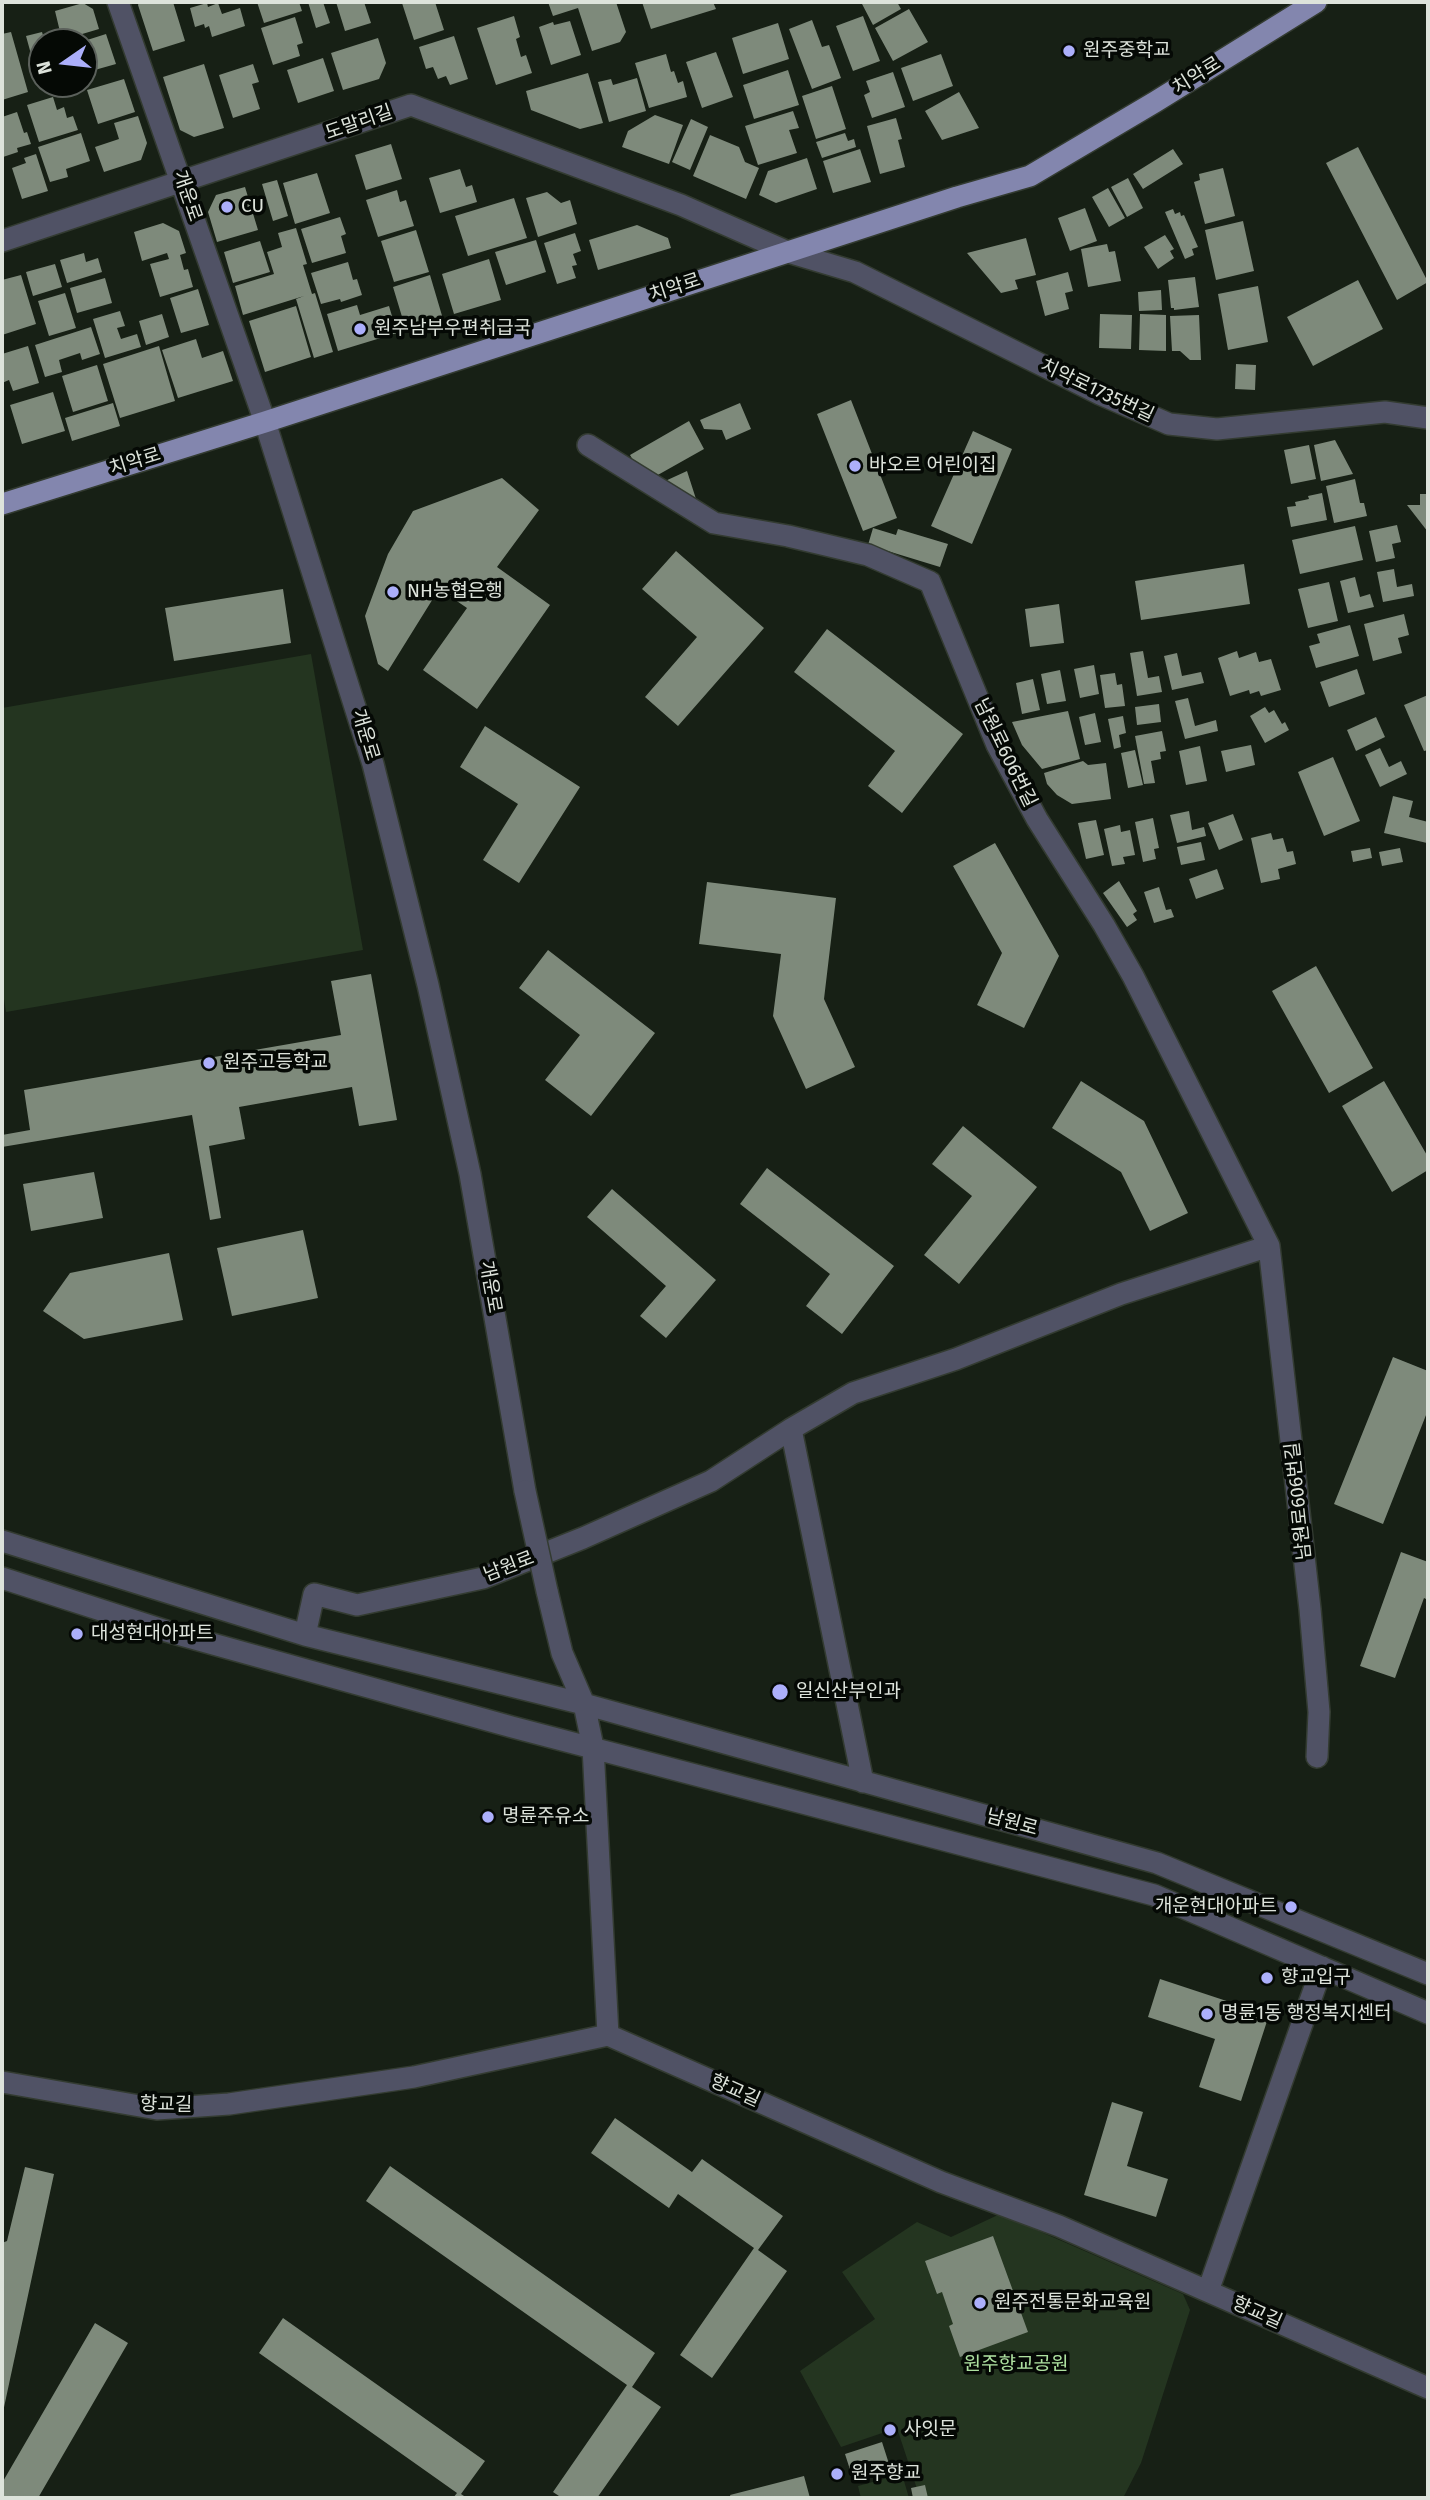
<!DOCTYPE html>
<meta charset="utf-8">
<style>
body{margin:0}
#map{position:relative;width:1430px;height:2500px;overflow:hidden;background:#172015;font-family:"Fira Sans",sans-serif}
canvas{display:block}
.frame{position:absolute;inset:0;border:4px solid #dde3db;pointer-events:none}
.north{position:absolute;left:28px;top:28px;width:70px;height:70px;box-sizing:border-box;background:#050905;border:2px solid #5b605b;border-radius:50%;rotate:256deg;font-size:19px;font-weight:700;line-height:28px;text-align:center;color:#dde3db}
.north::after{content:'';display:block;margin:auto;width:24px;height:32px;background:#acaffb;clip-path:polygon(50% 0,100% 100%,50% 72%,0 100%)}
</style>
<div id="map">
<canvas width="1430" height="2500"></canvas>
<div class="frame"></div>
<div class="north">N</div>
</div>
<script>
const context = document.querySelector('canvas').getContext('2d');
context.lineJoin = 'round';
function fill(path, color) { context.fillStyle = color; context.fill(path, 'evenodd'); }
const toPath = rows => new Path2D(rows.map(r => 'M' + r).join(''));
function stroke(path, color, width, dash) { context.strokeStyle = color; context.lineWidth = width; context.lineCap = dash ? 'butt' : 'round'; context.setLineDash(dash || []); context.stroke(path); }
function write(font, color, halo, rows, align = 'center') {
  context.font = font + ' "Fira Sans","Noto Sans KR",sans-serif'; context.lineWidth = 7; context.setLineDash([]); context.textBaseline = 'middle'; context.strokeStyle = halo; context.fillStyle = color; for (const [text, x, y, turn = 0] of rows) {
    context.save(); context.translate(x, y); context.rotate((+turn || 0) * Math.PI / 180); context.textAlign = isNaN(turn) ? turn : align; if (halo) context.strokeText(text, 0, 0); context.fillText(text, 0, 0); context.restore();
  }
}
const green = toPath([
 [311,654,363,950,6,1012,2,986,2,708],
 [1000,2214,1183,2294,1190,2310,1141,2463,1123,2498,920,2498,897,2428,841,2447,800,2371,875,2319,842,2272,917,2222,951,2237],
 [902,2474,909,2498,861,2498,858,2486]
]);
const building = toPath([
 [139,2,173,2,185,41,153,51,138,5],
 [257,2,299,2,302,11,264,23],
 [308,2,323,2,330,23,316,28],
 [336,2,364,2,371,23,345,31],
 [405,2,435,2,444,30,414,40,402,3],
 [548,2,616,2,626,32,620,42,592,51,578,8,553,16],
 [642,2,713,2,716,9,651,29],
 [861,2,897,2,901,9,873,25],
 [83,3,93,9,99,29,62,40,55,11],
 [207,3,208,7,218,3,222,14,240,8,245,26,212,37,209,26,205,28,204,24,195,27,190,8],
 [909,9,928,42,893,61,875,28],
 [514,16,520,37,516,39,521,57,526,55,532,73,496,85,477,28],
 [863,16,880,61,853,71,836,26],
 [295,17,303,43,297,45,300,56,273,65,261,28],
 [812,20,822,47,829,45,841,78,812,89,789,29],
 [570,21,581,55,551,65,539,27,553,22,554,25],
 [778,23,789,59,743,74,732,38],
 [11,32,28,92,2,100,2,34],
 [42,32,45,42,42,42,42,84,47,85,40,87,26,36],
 [106,34,116,64,84,73,84,41],
 [454,36,468,79,450,85,446,76,438,79,433,67,426,69,419,47],
 [378,38,386,63,379,79,343,90,331,53],
 [716,52,733,97,702,108,686,62],
 [666,54,671,72,674,71,678,83,683,81,687,97,649,108,635,63],
 [941,54,953,86,913,101,901,68],
 [323,58,334,91,298,103,287,70],
 [204,64,224,128,194,137,180,130,163,77],
 [253,64,259,82,252,84,260,109,233,118,219,75],
 [788,70,799,105,754,119,743,85],
 [893,72,905,107,872,118,864,95,870,92,866,81],
 [588,73,603,123,580,129,531,110,526,91],
 [637,78,646,111,609,122,598,82,611,79,613,85],
 [124,79,135,112,98,124,87,90],
 [832,86,846,129,816,139,802,96],
 [959,92,979,128,942,140,925,111],
 [53,97,57,110,64,107,67,118,73,116,78,130,39,142,27,105],
 [793,111,799,128,789,130,797,153,758,165,745,126],
 [17,112,24,133,27,132,31,144,17,148,18,152,3,157,2,117],
 [655,115,683,125,669,164,622,147,628,131],
 [138,116,147,143,141,160,104,172,95,147,119,139,114,123],
 [896,118,902,139,898,140,905,167,880,174,867,126],
 [691,119,708,127,690,170,672,162],
 [81,133,90,161,66,169,68,177,50,182,38,147],
 [845,133,848,141,854,139,856,147,822,158,816,142],
 [710,135,739,147,745,162,759,168,746,199,693,176],
 [391,144,402,179,366,190,355,155],
 [1358,147,1428,282,1397,300,1326,163],
 [860,149,871,182,833,193,823,161],
 [1173,149,1183,164,1143,189,1133,174],
 [36,154,48,191,22,199,12,168,26,163,24,158],
 [807,158,817,189,776,203,759,195,768,171],
 [1223,168,1235,216,1205,224,1194,182,1200,180,1199,174],
 [460,169,466,187,472,185,477,202,440,213,429,178],
 [317,173,330,213,295,224,283,183],
 [1128,178,1143,208,1127,217,1111,187],
 [277,180,288,216,273,221,262,184],
 [245,187,258,230,217,242,208,212,216,195],
 [1108,188,1125,218,1109,227,1092,197],
 [397,190,400,202,406,200,414,226,378,237,366,200],
 [547,192,561,203,570,200,577,224,538,237,526,198],
 [514,198,527,238,468,256,455,216],
 [1085,208,1097,241,1070,251,1058,218],
 [1173,209,1175,214,1180,212,1181,216,1184,215,1198,247,1192,249,1194,255,1185,259,1165,212],
 [340,217,346,234,341,236,346,253,312,263,301,229],
 [1243,221,1254,271,1216,280,1205,230],
 [163,223,179,231,186,253,180,255,184,270,188,269,193,287,160,297,150,264,169,259,167,253,142,261,134,232],
 [637,225,668,238,671,248,598,270,589,240],
 [296,228,307,264,303,265,312,294,315,293,333,352,314,358,296,299,304,296,243,315,235,286,274,274,267,252,282,247,278,233],
 [416,230,429,272,394,282,381,241],
 [575,233,581,251,573,254,577,265,572,266,576,278,557,284,544,243],
 [1165,235,1174,249,1170,251,1174,258,1158,269,1144,247],
 [1026,238,1036,275,1015,280,1018,289,1001,293,967,253],
 [536,240,546,272,506,285,495,252],
 [260,241,270,272,233,283,224,252],
 [1107,244,1109,252,1115,251,1121,281,1088,287,1081,249],
 [84,253,86,262,98,258,102,272,67,283,60,260],
 [489,259,501,300,454,314,442,274],
 [348,262,353,280,357,279,362,295,341,302,340,299,321,304,311,273],
 [55,264,62,287,33,296,26,272],
 [1068,272,1073,291,1065,293,1069,309,1045,316,1036,281],
 [21,275,36,324,2,335,2,280],
 [430,275,443,319,406,330,393,287],
 [1195,277,1199,307,1174,310,1174,308,1171,308,1168,280],
 [105,278,112,303,77,313,70,288],
 [1358,280,1383,329,1313,366,1287,317],
 [1258,286,1268,342,1228,350,1218,294],
 [198,289,209,325,181,333,170,298],
 [1161,290,1162,310,1139,311,1138,292],
 [65,293,76,328,49,336,38,301],
 [357,305,360,315,389,306,397,333,338,351,327,314],
 [296,306,311,357,265,372,249,321],
 [120,311,125,326,117,328,121,339,137,334,141,347,105,358,93,319],
 [162,314,169,337,146,345,139,321],
 [1100,314,1132,315,1131,349,1099,348],
 [1140,314,1166,315,1166,351,1139,350],
 [1199,315,1201,360,1190,360,1180,351,1172,351,1170,316],
 [91,327,100,354,82,360,80,353,59,360,62,372,45,377,35,345],
 [196,339,202,358,223,351,233,381,178,398,162,350],
 [28,346,39,383,13,391,9,380,2,383,2,354],
 [159,346,175,401,120,418,103,364],
 [1236,364,1256,365,1255,390,1235,389],
 [97,365,108,401,73,412,62,376],
 [53,392,65,431,22,444,10,405],
 [851,400,897,518,863,531,817,414],
 [113,403,120,426,72,441,65,418],
 [740,403,751,429,726,440,722,430,704,429,700,420],
 [689,421,704,449,656,476,634,462,630,455],
 [973,431,1012,449,972,544,931,526],
 [1335,440,1353,474,1321,481,1314,445],
 [1309,445,1316,479,1291,484,1284,450],
 [687,471,696,499,684,497,663,482],
 [502,478,539,510,497,567,550,605,477,709,423,670,467,608,439,589,388,671,378,664,365,616,388,554,413,511],
 [1355,479,1360,503,1364,503,1367,516,1334,523,1326,486],
 [1322,493,1327,520,1291,527,1287,507,1296,506,1295,502,1309,499,1308,496],
 [1420,494,1428,494,1428,532,1407,505,1420,505],
 [1397,525,1401,542,1392,544,1395,558,1376,562,1369,531],
 [1355,526,1363,560,1300,574,1292,540],
 [873,528,896,535,898,529,948,544,940,567,868,545],
 [676,551,764,628,678,726,645,697,697,637,642,589],
 [1244,564,1250,604,1141,620,1135,581],
 [1394,569,1397,587,1412,584,1414,596,1383,602,1377,572],
 [1355,577,1360,597,1370,594,1374,607,1348,613,1340,581],
 [1329,582,1338,621,1308,628,1298,589],
 [283,589,291,643,174,661,165,608],
 [1059,604,1064,643,1030,647,1025,609],
 [1404,614,1409,635,1398,638,1402,653,1373,661,1364,624],
 [1350,625,1359,656,1316,668,1309,646,1320,643,1317,634],
 [827,629,963,734,902,813,868,786,895,751,794,672],
 [1143,651,1148,678,1159,676,1162,692,1137,696,1130,653],
 [1237,651,1239,658,1256,652,1259,662,1271,659,1281,690,1261,696,1259,691,1250,694,1249,690,1230,696,1218,658],
 [1177,653,1182,676,1201,672,1204,683,1172,690,1164,656],
 [1094,665,1099,694,1080,698,1074,669],
 [1357,669,1365,694,1329,707,1320,682],
 [1060,670,1066,701,1047,704,1041,674],
 [1115,673,1117,685,1122,684,1125,706,1105,708,1100,675],
 [1033,679,1040,710,1022,714,1016,683],
 [1428,695,1428,750,1424,751,1404,705],
 [1188,698,1195,726,1216,720,1218,731,1185,739,1175,701],
 [1159,704,1161,722,1137,725,1135,707],
 [1265,707,1269,713,1274,710,1282,724,1285,722,1289,730,1265,743,1250,716],
 [1068,711,1080,759,1042,769,1022,745,1012,722],
 [1095,713,1101,742,1085,745,1079,717],
 [1123,716,1126,733,1119,735,1121,747,1114,749,1108,719],
 [1376,717,1385,737,1356,751,1347,730],
 [485,726,580,787,519,883,483,860,518,804,460,767],
 [1162,731,1166,751,1160,752,1161,759,1151,761,1155,783,1144,784,1135,736],
 [1251,745,1255,765,1226,772,1221,751],
 [1200,746,1207,781,1186,785,1179,751],
 [1380,748,1389,767,1401,761,1407,774,1380,787,1365,755],
 [1135,750,1143,785,1128,788,1121,753],
 [1333,757,1360,821,1324,836,1298,772],
 [1083,761,1088,765,1106,763,1111,799,1072,804,1057,795,1047,784,1044,773],
 [1393,796,1413,801,1409,817,1428,822,1427,843,1384,833],
 [1189,811,1192,830,1204,827,1206,836,1177,843,1170,815],
 [1233,814,1243,840,1219,850,1208,823],
 [1153,818,1159,848,1154,849,1156,859,1143,862,1135,822],
 [1096,820,1104,855,1086,859,1078,823],
 [1120,825,1121,832,1130,830,1135,855,1123,857,1125,864,1112,866,1104,829],
 [1271,833,1273,840,1283,838,1287,852,1293,851,1296,864,1278,869,1280,879,1261,883,1251,838],
 [1201,842,1205,860,1181,865,1177,847],
 [995,843,1059,956,1024,1028,977,1005,1002,953,953,866],
 [1370,848,1372,858,1353,862,1351,851],
 [1400,848,1403,862,1382,866,1379,852],
 [1217,869,1224,889,1196,899,1189,879],
 [1119,881,1137,911,1133,914,1137,920,1127,927,1103,893],
 [707,882,836,898,824,999,855,1067,806,1089,773,1016,781,954,699,944],
 [1159,887,1166,910,1171,909,1174,917,1154,923,1144,892],
 [548,950,655,1033,591,1116,545,1080,580,1035,519,988],
 [1316,966,1373,1068,1329,1093,1272,991],
 [371,974,397,1120,359,1126,352,1087,239,1107,245,1139,209,1146,221,1218,210,1220,192,1115,2,1147,2,1135,30,1130,24,1090,341,1035,331,981],
 [1081,1081,1144,1121,1188,1213,1150,1231,1121,1172,1052,1128],
 [1384,1081,1428,1157,1428,1170,1392,1192,1342,1106],
 [963,1126,1037,1187,959,1284,924,1255,972,1196,932,1164],
 [767,1168,894,1266,842,1334,806,1306,830,1274,740,1204],
 [94,1172,103,1218,31,1231,23,1184],
 [612,1189,716,1280,666,1338,640,1316,666,1286,587,1217],
 [303,1230,318,1298,232,1316,217,1248],
 [169,1253,183,1320,84,1339,43,1311,70,1273],
 [1393,1357,1428,1371,1428,1410,1383,1524,1334,1504],
 [1401,1552,1428,1562,1428,1600,1424,1598,1395,1678,1360,1666],
 [1160,1979,1269,2015,1241,2101,1199,2087,1215,2039,1148,2017],
 [1112,2102,1143,2112,1127,2166,1168,2179,1156,2217,1084,2195],
 [615,2118,692,2172,702,2159,783,2216,758,2250,787,2271,712,2378,680,2355,754,2248,678,2194,669,2208,591,2153],
 [390,2166,655,2353,632,2387,661,2407,597,2498,562,2498,553,2492,627,2385,366,2201],
 [25,2167,54,2174,3,2412,2,2243,7,2241],
 [993,2236,1028,2332,960,2357,949,2326,953,2324,942,2292,937,2294,925,2261],
 [283,2318,485,2461,461,2494,467,2498,453,2498,457,2493,259,2353],
 [95,2323,128,2343,38,2498,2,2498,2,2483],
 [882,2442,890,2467,853,2479,845,2454],
 [804,2476,810,2498,731,2498,730,2495],
 [925,2485,928,2498,913,2498,911,2488]
]);
const minor = toPath([
 [118,2,265,422,373,764,428,985,470,1174,525,1491],
 [2,241,411,105,681,205,788,252,855,272,1100,394,1169,424,1217,429,1385,412,1428,418],
 [588,445,714,523,788,536,868,555,930,582,997,745,1037,819,1104,925,1133,976,1269,1246,1310,1609,1319,1712,1317,1757],
 [791,1429,863,1782],
 [2,1541,305,1635,584,1704,1157,1863,1428,1974],
 [2,1578,166,1631,512,1727,1154,1895,1428,2013],
 [547,1591,562,1653,584,1704,593,1747,608,2035],
 [305,1635,314,1594,357,1605,483,1578,583,1538,711,1481,791,1429,853,1393,956,1359,1121,1294,1269,1246],
 [2,2082,157,2109,229,2104,414,2077,608,2035,941,2182,1059,2226,1428,2388],
 [1208,2291,1322,1967]
]);
const major = toPath([
 [2,504,265,422,957,197,1030,176,1155,102,1316,2]
]);
const minorBridge = toPath([
 [525,1491,547,1591]
]);
const markers = [
 [1069,51,7,"#acaffb"],
 [227,207,7,"#acaffb"],
 [360,329,7,"#acaffb"],
 [855,466,7,"#acaffb"],
 [393,592,7,"#acaffb"],
 [209,1063,7,"#acaffb"],
 [77,1634,7,"#acaffb"],
 [780,1692,9,"#acaffb"],
 [488,1817,7,"#acaffb"],
 [1291,1907,7,"#acaffb"],
 [1267,1978,7,"#acaffb"],
 [1207,2014,7,"#acaffb"],
 [980,2303,7,"#acaffb"],
 [890,2430,7,"#acaffb"],
 [837,2474,7,"#acaffb"]
];
const poiNames = [
 ["원주중학교",1083,51],
 ["CU",241,207],
 ["원주남부우편취급국",374,329],
 ["바오르 어린이집",869,466],
 ["NH농협은행",407,592],
 ["원주고등학교",223,1063],
 ["대성현대아파트",91,1634],
 ["일신산부인과",796,1692],
 ["명륜주유소",502,1817],
 ["개운현대아파트",1277,1907,"right"],
 ["향교입구",1281,1978],
 ["명륜1동 행정복지센터",1221,2014],
 ["원주전통문화교육원",994,2303],
 ["사잇문",904,2430],
 ["원주향교",851,2474]
];
const streetNames = [
 ["치악로",1197,76,-32],
 ["도말리길",359,123,-19],
 ["개운로",187,196,71],
 ["치악로",675,288,-18],
 ["치악로1735번길",1097,391,25],
 ["치악로",135,462,-17],
 ["개운로",365,735,73],
 ["남원로606번길",1005,753,64],
 ["개운로",490,1287,80],
 ["남원로606번길",1299,1501,-96],
 ["남원로",509,1567,-21],
 ["남원로",1012,1823,15],
 ["향교길",735,2091,24],
 ["향교길",166,2105,1],
 ["향교길",1257,2313,24]
];
const parkNames = [
 ["원주향교공원",1016,2365]
];
fill(green, '#243520');
fill(building, '#7e8a7b');
stroke(minor, '#333b31', 24);
stroke(major, '#333b31', 24);
stroke(minor, '#505265', 21);
stroke(major, '#8386ae', 21);
stroke(minorBridge, '#333b31', 24, []);
stroke(minorBridge, '#505265', 21);
for (const [x, y, r, color] of markers) { const dot = new Path2D(); dot.arc(x, y, r, 0, 2 * Math.PI); context.fillStyle = color; context.fill(dot); stroke(dot, '#050905', 2.5); }
write('19px', '#dde3db', '#050905', poiNames, 'left');
write('19px', '#dde3db', '#050905', streetNames);
write('19px', '#aee1a0', '#050905', parkNames);
</script>
